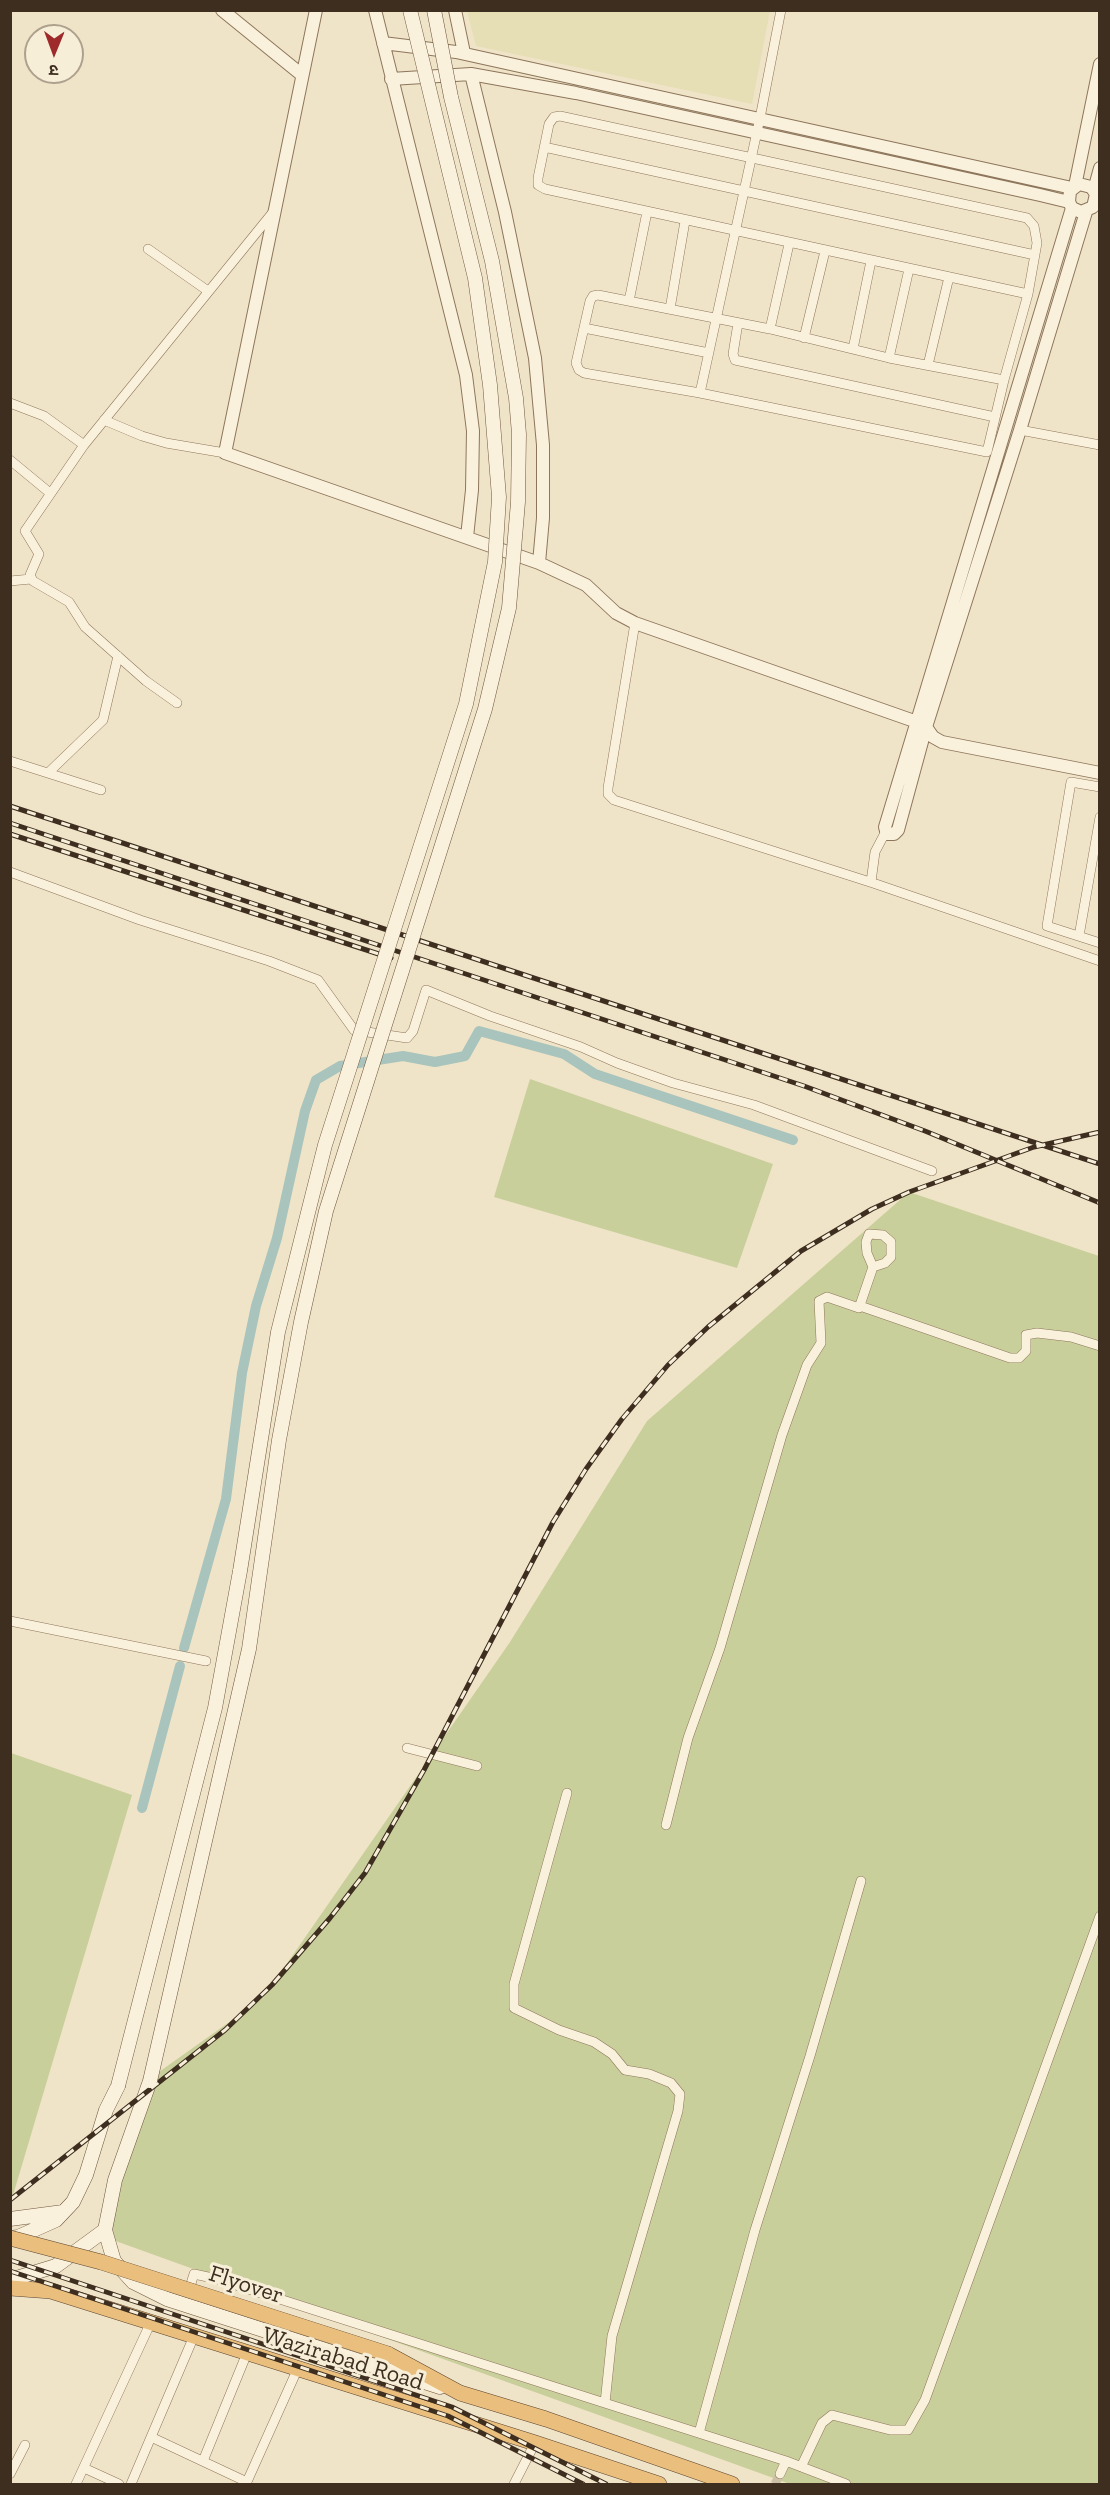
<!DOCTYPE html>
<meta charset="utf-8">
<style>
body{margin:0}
#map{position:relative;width:1110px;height:2495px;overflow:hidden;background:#f0e4c8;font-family:"Zilla Slab","Noto Sans Devanagari",serif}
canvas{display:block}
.frame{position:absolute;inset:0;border:12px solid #3d2e20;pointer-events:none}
.north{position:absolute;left:24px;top:24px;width:60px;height:60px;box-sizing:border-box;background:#f7eed8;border:2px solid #ada18e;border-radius:50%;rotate:181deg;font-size:16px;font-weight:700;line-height:24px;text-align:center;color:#3d2e20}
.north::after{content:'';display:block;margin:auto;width:21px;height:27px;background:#9e2a2b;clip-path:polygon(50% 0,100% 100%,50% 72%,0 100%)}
</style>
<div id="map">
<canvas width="1110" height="2495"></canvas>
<div class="frame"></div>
<div class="north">उ</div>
</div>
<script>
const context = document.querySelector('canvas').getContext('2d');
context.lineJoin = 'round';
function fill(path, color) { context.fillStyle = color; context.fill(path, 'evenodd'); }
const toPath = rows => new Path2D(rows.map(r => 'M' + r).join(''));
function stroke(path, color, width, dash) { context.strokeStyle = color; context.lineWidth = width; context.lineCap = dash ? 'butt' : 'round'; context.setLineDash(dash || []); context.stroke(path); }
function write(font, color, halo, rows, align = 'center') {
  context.font = font + ' "Zilla Slab",serif'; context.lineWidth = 6; context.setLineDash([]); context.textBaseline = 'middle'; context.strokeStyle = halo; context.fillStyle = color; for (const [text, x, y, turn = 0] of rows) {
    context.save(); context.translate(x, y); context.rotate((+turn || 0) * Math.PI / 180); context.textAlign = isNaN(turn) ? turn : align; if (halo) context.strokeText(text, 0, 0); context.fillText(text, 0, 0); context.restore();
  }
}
const farmland = toPath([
 [467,11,467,10,770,11,752,104,476,46]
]);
const green = toPath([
 [530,1079,773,1164,737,1268,494,1197],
 [909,1192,1099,1256,1099,2484,790,2484,110,2239,142,2084,263,1998,510,1642,647,1421],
 [11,1753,132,1795,11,2202,10,1753]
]);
const canal = toPath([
 [184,1648,226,1499,242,1373,256,1306,277,1238,305,1111,316,1080,340,1066,403,1056,435,1062,465,1056,479,1031,564,1054,595,1074,793,1140],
 [142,1808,180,1666]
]);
const minorTunnel = toPath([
 [775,2484,780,2474]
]);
const minor = toPath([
 [544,147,1035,255],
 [148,249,208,291],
 [629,301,647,212],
 [670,309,685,221],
 [738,323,733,354,735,360,995,417],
 [584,328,709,353],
 [770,329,789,244],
 [804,338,825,251],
 [853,349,871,261],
 [889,358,909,269],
 [928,365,949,277],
 [1004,380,987,452,700,393,584,373,579,370,576,363,590,301,593,296,598,295,770,329,889,358,1004,380,1028,294,1037,243,1034,226,1027,218,560,116,554,117,549,124,538,178,538,185,545,189,1028,294],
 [700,393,760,118,781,10],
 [10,403,44,416,84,445],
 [104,420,142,436,166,443,225,453],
 [1020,430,1100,445],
 [10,460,50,493],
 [10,581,31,579],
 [635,623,608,788,608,794,614,800,873,883,1100,961],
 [177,703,146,681,85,627,69,602,33,581,30,575,39,554,25,531,84,445,274,211],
 [10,761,101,790],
 [48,773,103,720,118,656],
 [1100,787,1071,782,1047,926,1100,943],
 [10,872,140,920,269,961,318,980,354,1030,407,1038,413,1031,426,990,490,1016,581,1047,617,1063,673,1083,754,1105,932,1171],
 [871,882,875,852,885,833],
 [1079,936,1100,817],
 [860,1306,1010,1358,1019,1358,1026,1351,1026,1335,1037,1333,1071,1337,1100,1346],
 [10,1621,206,1661],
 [407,1748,477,1766],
 [567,1793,514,1984,514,2008,559,2030,594,2042,612,2054,625,2070,649,2074,671,2083,680,2094,678,2111,612,2336,605,2403],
 [666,1825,688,1738,720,1648,782,1435,807,1365,821,1343,819,1301,827,1297,859,1308,873,1267,867,1253,866,1242,869,1234,883,1235,891,1242,891,1257,885,1263,873,1267],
 [188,2293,194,2274,217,2279,786,2461,846,2484],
 [699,2433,755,2230,810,2056,861,1881],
 [151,2437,247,2482],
 [203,2461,247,2353],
 [801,2467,822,2423,832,2415,890,2430,908,2430,925,2400,1100,1916],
 [84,2468,119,2484],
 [10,2474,25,2445],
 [780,2474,786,2461],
 [76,2484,151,2322],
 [131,2484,194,2336],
 [246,2484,298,2368],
 [514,2484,535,2443]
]);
const tertiary = toPath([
 [222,10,302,75],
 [316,10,225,453,539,563,586,585,616,613,635,623,917,722,926,727,933,737,942,742,1100,773],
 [375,10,466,375,473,431,472,490,467,537],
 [455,10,464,53],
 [383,43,456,52,1072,188],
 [471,74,505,212,535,358,543,445,543,518,539,563],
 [391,79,471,74,576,93,1040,195,1069,202,1072,208,1081,212,1093,207,1096,194,1091,187,1079,184,1070,191,1069,202],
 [1075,186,1100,64],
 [1094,190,1100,168],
 [1072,208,885,827,887,834,894,834,898,830,926,727,1020,430,1086,212]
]);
const secondary = toPath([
 [150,2081,115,2180,105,2230,114,2261,133,2282,167,2299,440,2387],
 [10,2219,63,2212],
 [10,2238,18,2237,56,2220,73,2202,86,2175,106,2110,118,2086],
 [10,2280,56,2266,105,2230]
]);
const trunk = toPath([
 [10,2288,51,2291,535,2443,659,2484],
 [388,2354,460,2393,546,2419,732,2484]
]);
const rail = toPath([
 [10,806,1100,1164],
 [10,823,804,1086,925,1131,1100,1203],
 [10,834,391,958],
 [10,2200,225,2030,272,1985,330,1918,365,1873,424,1770,553,1522,586,1469,622,1419,668,1365,708,1327,801,1251,872,1209,909,1192,1034,1147,1100,1132],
 [10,2260,452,2407,606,2484],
 [10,2271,448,2416,583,2484]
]);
const secondaryBridge = toPath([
 [150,2081,249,1649,279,1440,301,1322,326,1211,485,709,509,608,518,502,519,434,516,398,492,261,451,97,434,10],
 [118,2086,215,1708,240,1571,278,1332,325,1145,466,704,495,562,499,497,490,385,475,278,410,10]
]);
const trunkBridge = toPath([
 [10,2238,101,2262,388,2354]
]);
const streetNames = [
 ["Flyover",246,2285,18],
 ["Wazirabad Road",343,2359,17]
];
fill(farmland, '#e6deb5');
fill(green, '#c9cf9b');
stroke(canal, '#a9c4bc', 10);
stroke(minorTunnel, '#ccc0a6', 9, [9, 4.5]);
stroke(minor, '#8d765c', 10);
stroke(tertiary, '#8d765c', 14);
stroke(secondary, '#6f573f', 15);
stroke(trunk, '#5b4430', 16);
stroke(minor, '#faf1dc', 9);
stroke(tertiary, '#faf1dc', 12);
stroke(secondary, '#faf1dc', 14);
stroke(trunk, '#eabe7c', 15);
stroke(rail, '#3d2e20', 5);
stroke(rail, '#f7eed8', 3, [9]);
stroke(secondaryBridge, '#6f573f', 15, []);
stroke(trunkBridge, '#5b4430', 16, []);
stroke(secondaryBridge, '#faf1dc', 14);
stroke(trunkBridge, '#eabe7c', 15);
write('24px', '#3d2e20', '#f7eed8', streetNames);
</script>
